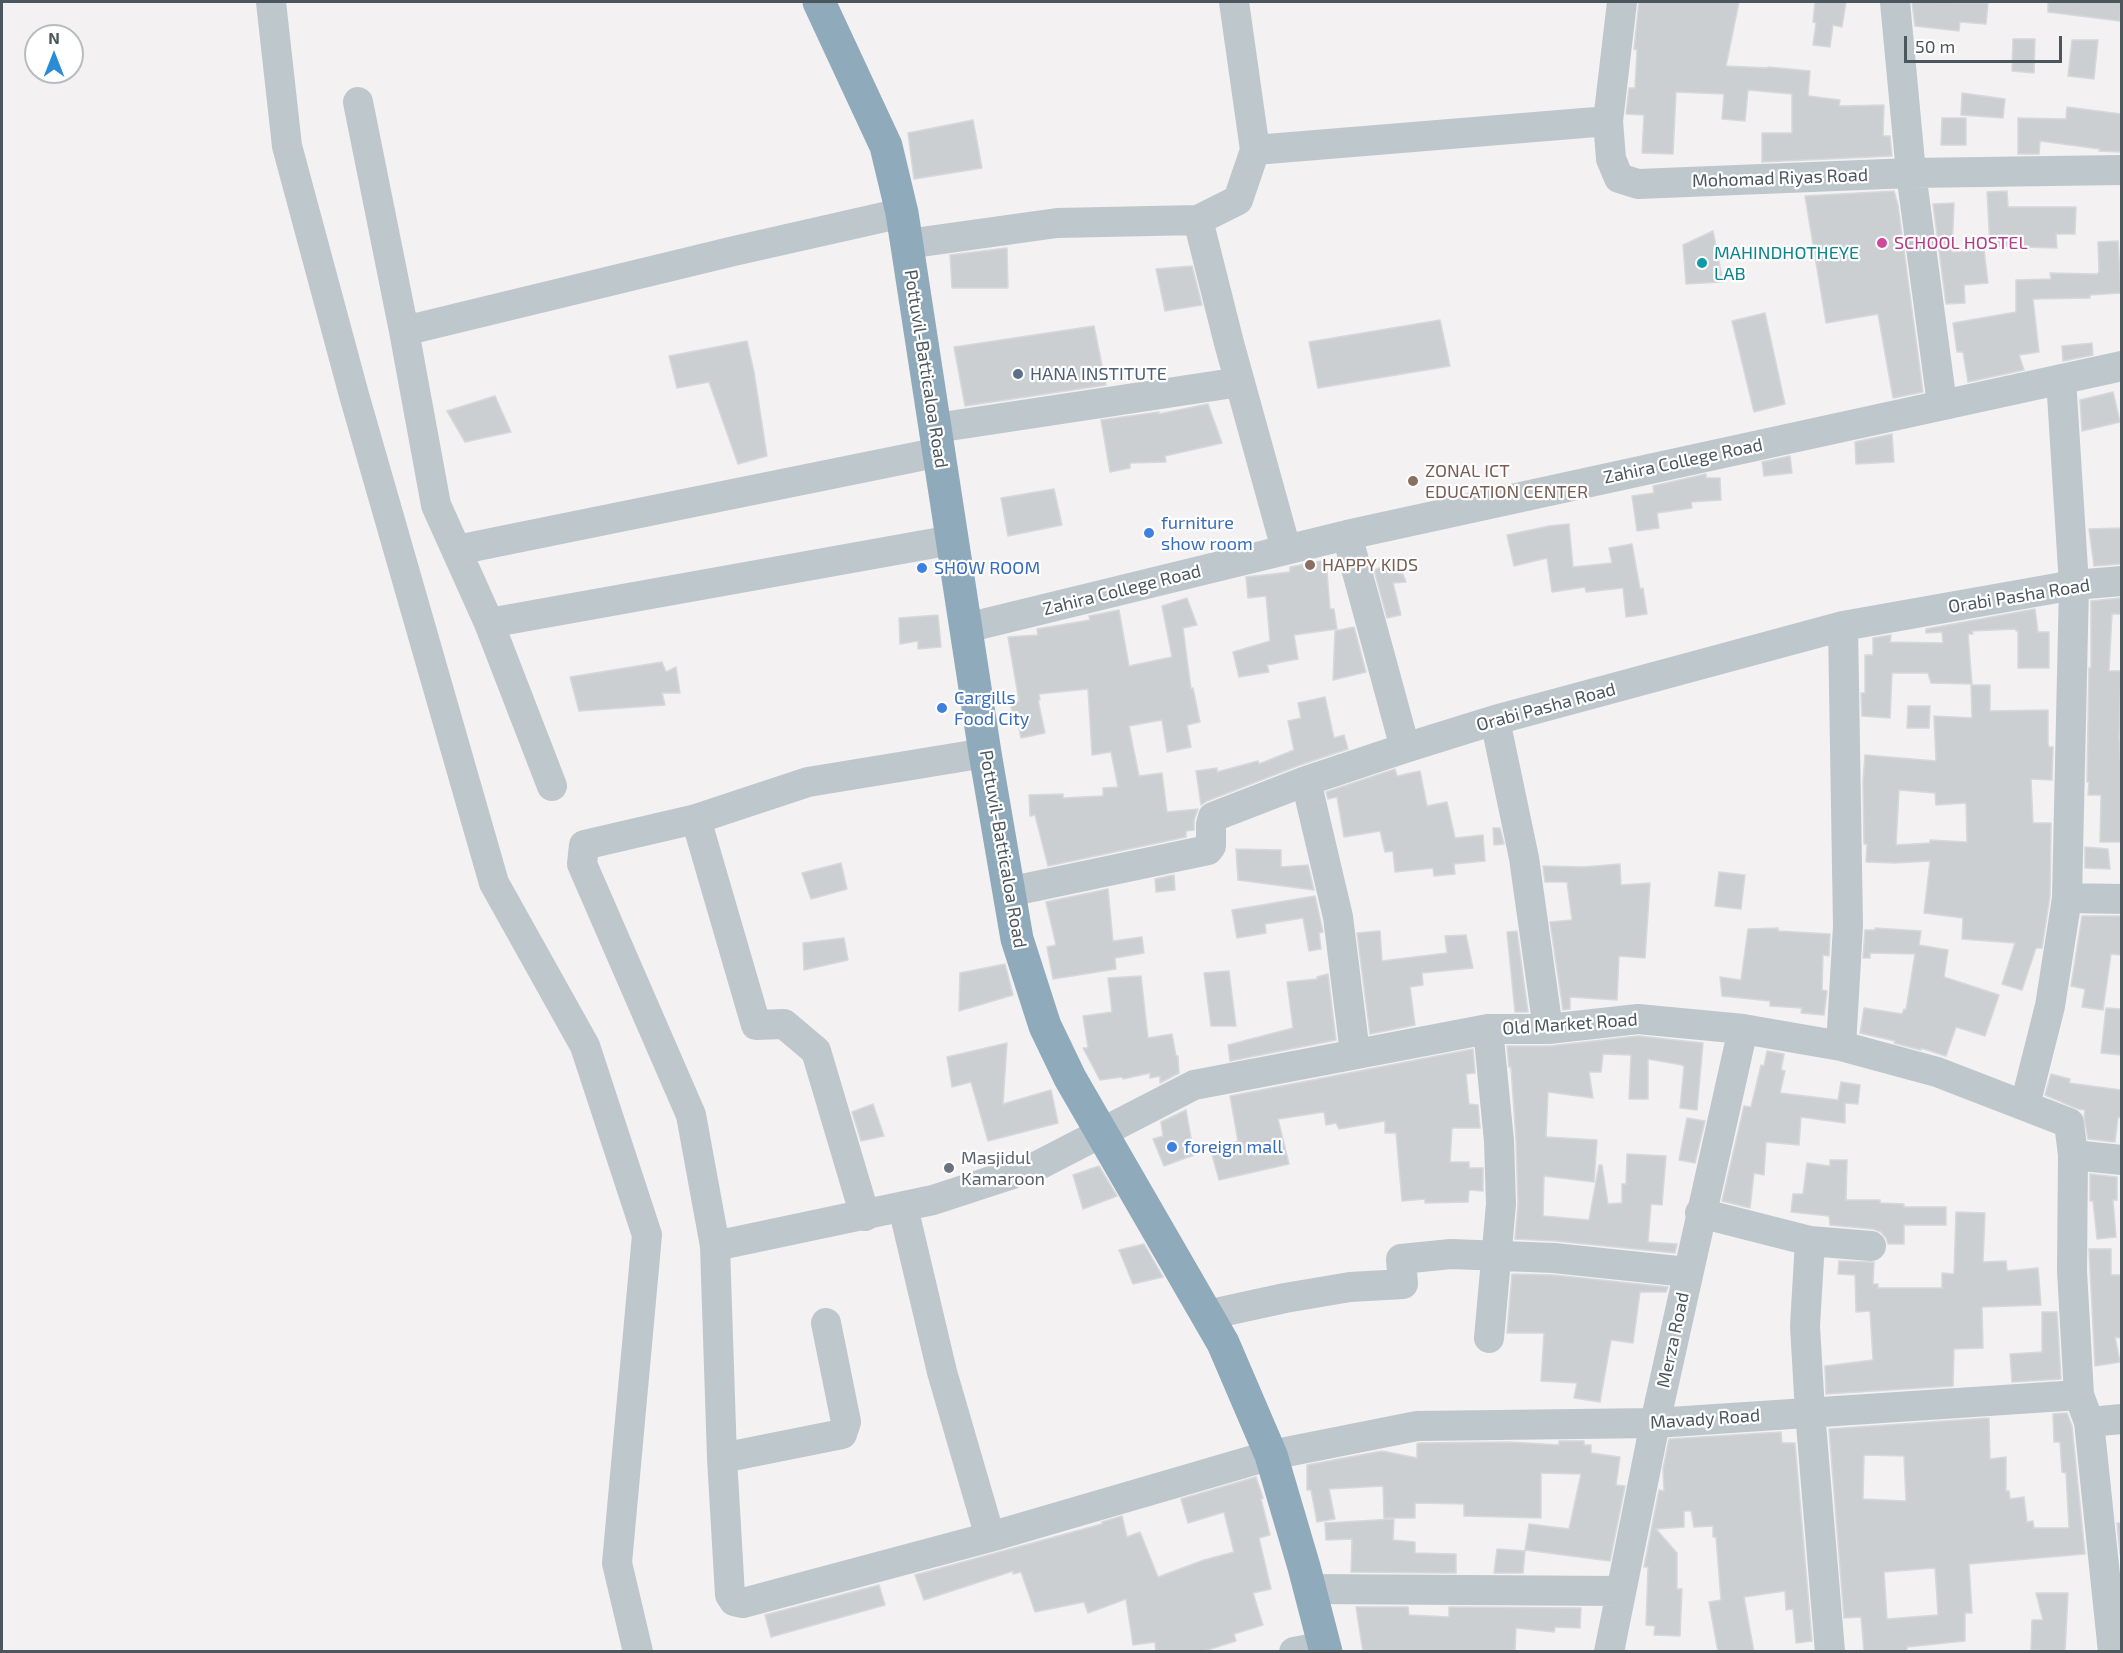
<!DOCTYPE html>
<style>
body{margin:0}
#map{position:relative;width:2123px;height:1653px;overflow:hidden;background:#f3f1f2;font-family:"Exo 2",sans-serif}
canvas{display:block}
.frame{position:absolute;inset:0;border:3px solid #4b575d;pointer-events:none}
.north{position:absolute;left:24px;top:24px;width:60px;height:60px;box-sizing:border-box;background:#fff;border:2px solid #b7bcbe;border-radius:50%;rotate:0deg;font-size:16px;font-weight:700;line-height:24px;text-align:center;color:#4b575d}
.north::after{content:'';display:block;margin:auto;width:21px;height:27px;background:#2a8cd4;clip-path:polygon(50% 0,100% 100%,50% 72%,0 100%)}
.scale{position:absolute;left:1904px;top:36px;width:158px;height:27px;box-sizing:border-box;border:3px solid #4b575d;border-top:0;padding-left:8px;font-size:18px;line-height:21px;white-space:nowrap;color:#4b575d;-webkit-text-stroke:4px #fff;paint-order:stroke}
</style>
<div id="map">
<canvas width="2123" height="1653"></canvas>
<div class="frame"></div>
<div class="north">N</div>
<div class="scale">50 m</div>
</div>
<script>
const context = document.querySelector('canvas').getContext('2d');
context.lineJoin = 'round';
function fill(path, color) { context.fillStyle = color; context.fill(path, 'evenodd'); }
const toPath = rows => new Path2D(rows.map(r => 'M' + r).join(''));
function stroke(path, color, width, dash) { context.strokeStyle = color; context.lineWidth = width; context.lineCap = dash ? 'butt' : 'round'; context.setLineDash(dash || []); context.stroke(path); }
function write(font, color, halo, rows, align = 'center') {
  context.font = font + ' "Exo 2",sans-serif'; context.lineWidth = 4.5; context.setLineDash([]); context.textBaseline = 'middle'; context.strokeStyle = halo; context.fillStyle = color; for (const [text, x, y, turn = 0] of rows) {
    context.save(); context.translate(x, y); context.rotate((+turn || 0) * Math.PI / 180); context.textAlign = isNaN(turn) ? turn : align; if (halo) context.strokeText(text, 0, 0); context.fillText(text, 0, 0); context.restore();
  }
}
const building = toPath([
 [1639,2,1739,2,1726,66,1768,68,1768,67,1810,71,1808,96,1840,100,1839,106,1884,105,1883,136,1890,136,1892,156,1762,162,1762,133,1792,133,1792,94,1748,90,1745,121,1722,119,1724,94,1676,92,1673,154,1642,153,1644,115,1626,114,1629,88,1635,88,1637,50,1634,49,1639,2],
 [1815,2,1846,2,1842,27,1833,25,1830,47,1813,45,1816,23,1813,22,1815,2],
 [1912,2,1988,3,1986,24,1960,22,1959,31,1915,26,1912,2],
 [2048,2,2121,2,2120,21,2048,12,2048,2],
 [2013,39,2035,39,2034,73,2012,71,2013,39],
 [2072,40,2098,40,2094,79,2068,76,2072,40],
 [1962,93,2005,99,2003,118,1961,115,1962,93],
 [2067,107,2121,114,2121,152,2099,151,2100,149,2040,141,2039,154,2018,154,2018,118,2066,119,2067,107],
 [1942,118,1966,118,1966,145,1941,145,1942,118],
 [973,120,982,168,914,179,908,133,973,120],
 [1894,191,1898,205,1923,392,1893,398,1878,314,1826,323,1805,196,1894,191],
 [2007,191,2008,207,2076,207,2075,234,2056,234,2057,248,1990,246,1987,192,2007,191],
 [1954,203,1952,252,1984,250,1988,283,1964,285,1965,303,1946,304,1933,204,1954,203],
 [1713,231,1723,282,1686,284,1683,245,1713,231],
 [2118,241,2121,293,2090,295,2090,298,2033,299,2039,352,2019,355,2024,370,1968,382,1963,352,1957,352,1953,323,2016,312,2016,280,2051,279,2050,273,2097,274,2099,272,2098,242,2118,241],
 [1007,248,1008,288,952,288,950,255,1007,248],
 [1192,266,1202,305,1165,311,1156,269,1192,266],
 [1765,313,1785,404,1754,412,1732,321,1765,313],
 [1440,320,1450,366,1318,388,1309,342,1440,320],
 [1094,326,1106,385,965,406,954,347,1094,326],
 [747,341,754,372,767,456,738,464,709,382,677,388,669,356,747,341],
 [2092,343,2093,355,2063,361,2062,346,2092,343],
 [2113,392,2120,422,2082,431,2080,400,2113,392],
 [495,396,511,432,465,442,447,411,495,396],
 [1208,404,1222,443,1165,456,1166,462,1130,463,1130,468,1110,472,1101,420,1159,412,1159,414,1208,404],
 [1892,434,1894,462,1856,464,1855,442,1892,434],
 [1790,456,1792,473,1764,476,1762,462,1790,456],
 [1706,474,1706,478,1720,478,1721,500,1691,502,1692,508,1657,513,1659,528,1637,531,1632,496,1654,493,1653,486,1706,474],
 [1054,489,1062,525,1008,536,1001,498,1054,489],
 [1569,524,1573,567,1612,563,1609,548,1632,544,1640,589,1643,588,1647,614,1626,617,1623,588,1586,592,1585,587,1552,592,1547,558,1514,566,1507,535,1549,526,1569,524],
 [2121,528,2121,564,2094,566,2089,529,2121,528],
 [1326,560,1330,609,1334,609,1337,629,1294,635,1298,659,1267,665,1269,672,1239,677,1233,652,1270,641,1266,596,1248,598,1246,577,1290,572,1290,567,1326,560],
 [1398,561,1406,582,1393,583,1401,615,1387,618,1374,570,1398,561],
 [1187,598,1197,625,1183,628,1191,689,1193,688,1200,722,1187,725,1191,747,1167,752,1162,720,1129,726,1139,776,1162,773,1167,812,1198,809,1194,820,1194,830,1186,831,1186,837,1048,866,1035,815,1030,816,1029,795,1063,794,1063,798,1103,796,1103,788,1118,787,1111,752,1092,755,1088,689,1039,694,1040,700,1038,700,1045,733,1021,738,1018,723,1015,724,1010,703,1019,701,1008,637,1038,635,1037,629,1090,620,1089,616,1119,610,1129,666,1172,657,1162,606,1187,598],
 [2121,598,2121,614,2112,614,2109,671,2121,671,2119,737,2121,767,2121,842,2100,842,2101,795,2088,795,2089,782,2087,782,2089,668,2091,668,2091,601,2121,598],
 [2035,609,2038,632,2049,632,2049,668,2018,668,2018,631,2016,631,2016,629,1972,631,1973,634,1968,634,1972,684,1931,683,1928,673,1892,673,1890,718,1862,716,1861,693,1865,693,1865,655,1873,655,1873,638,1891,635,1890,642,1943,643,1942,632,1926,633,1926,629,2035,609],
 [938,615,941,647,918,649,918,641,900,644,899,618,938,615],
 [1354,627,1366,672,1333,680,1335,631,1354,627],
 [662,662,666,672,676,667,680,693,662,693,665,705,579,711,570,677,662,662],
 [1971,685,1990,685,1990,711,2048,710,2048,744,2049,747,2053,747,2052,780,2031,779,2033,823,2051,823,2050,896,2042,948,2036,948,2022,990,2002,984,2015,943,1962,939,1963,918,1924,913,1930,861,1895,863,1866,862,1867,844,1864,844,1863,782,1865,755,1936,761,1934,716,1972,718,1971,685],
 [1899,790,1935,793,1936,805,1966,803,1967,842,1930,840,1930,843,1896,845,1899,790],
 [1325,697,1334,738,1344,735,1348,749,1300,765,1207,801,1201,805,1196,771,1217,768,1217,772,1258,761,1259,764,1294,750,1288,721,1301,718,1298,703,1325,697],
 [1908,706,1930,706,1929,728,1907,728,1908,706],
 [1395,769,1397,776,1420,771,1427,806,1447,802,1455,838,1483,835,1485,861,1454,864,1455,874,1434,876,1433,868,1395,872,1393,851,1385,852,1380,831,1344,837,1337,797,1328,799,1326,792,1395,769],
 [1493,828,1500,828,1504,844,1494,845,1493,828],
 [2085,847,2108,849,2110,869,2085,868,2085,847],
 [1236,849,1281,850,1281,867,1308,865,1314,890,1238,880,1236,849],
 [841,863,847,889,811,899,802,873,841,863],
 [1620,864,1621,885,1650,883,1645,958,1619,956,1617,1000,1570,997,1570,1009,1563,1010,1550,922,1572,920,1567,882,1545,882,1543,866,1583,867,1620,864],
 [1719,872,1745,875,1741,909,1715,906,1719,872],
 [1174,875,1175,890,1156,892,1155,879,1174,875],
 [1108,889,1113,941,1142,937,1144,953,1115,958,1116,969,1053,979,1047,947,1056,945,1046,902,1108,889],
 [1315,896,1323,932,1319,933,1321,949,1309,951,1303,918,1265,924,1266,933,1237,938,1232,910,1315,896],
 [2082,916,2121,916,2121,955,2111,954,2103,1010,2082,1007,2085,989,2071,986,2082,916],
 [1778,928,1778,931,1830,934,1829,956,1823,955,1822,990,1827,991,1824,1015,1801,1013,1802,1008,1770,1006,1770,1001,1722,996,1720,977,1741,980,1748,929,1778,928],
 [1875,928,1921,931,1919,945,1948,950,1944,977,1999,995,1985,1036,1956,1027,1946,1056,1921,1048,1921,1050,1894,1043,1895,1041,1860,1033,1864,1008,1902,1014,1904,1009,1906,1010,1915,954,1870,953,1870,958,1863,958,1865,930,1875,930,1875,928],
 [1380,931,1382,961,1447,953,1445,936,1466,935,1473,968,1422,973,1423,985,1410,987,1415,1025,1370,1034,1357,933,1380,931],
 [1517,931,1528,1012,1515,1012,1507,932,1517,931],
 [844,938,848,960,804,970,803,943,844,938],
 [1005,964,1013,995,959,1011,960,973,1005,964],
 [1229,971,1236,1026,1211,1026,1204,973,1229,971],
 [1328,974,1336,1040,1230,1061,1228,1045,1293,1028,1287,982,1317,979,1317,977,1328,974],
 [1141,976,1148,1038,1172,1034,1176,1056,1178,1056,1179,1073,1160,1083,1160,1076,1150,1078,1150,1073,1123,1079,1122,1077,1100,1080,1083,1048,1088,1048,1083,1016,1112,1012,1108,978,1141,976],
 [2106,1008,2121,1009,2121,1055,2101,1053,2106,1008],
 [1638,1036,1703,1043,1697,1110,1680,1108,1684,1067,1682,1065,1648,1059,1648,1099,1629,1099,1631,1055,1603,1054,1601,1072,1589,1072,1593,1098,1548,1092,1546,1137,1597,1140,1594,1182,1544,1176,1543,1216,1589,1220,1599,1165,1602,1165,1608,1204,1622,1203,1622,1184,1626,1184,1627,1154,1666,1156,1662,1205,1651,1204,1648,1242,1677,1244,1675,1253,1556,1241,1515,1239,1518,1204,1516,1140,1511,1067,1509,1067,1507,1046,1550,1046,1638,1036],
 [1007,1043,1003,1104,1051,1090,1058,1123,988,1141,971,1082,952,1087,947,1057,1007,1043],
 [1473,1049,1475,1073,1466,1074,1469,1104,1478,1105,1480,1128,1452,1128,1450,1162,1469,1162,1469,1168,1483,1168,1483,1191,1469,1190,1468,1202,1425,1203,1425,1199,1402,1201,1396,1133,1385,1133,1385,1121,1339,1129,1336,1123,1326,1125,1324,1112,1278,1119,1289,1164,1219,1180,1211,1151,1229,1146,1229,1144,1238,1141,1230,1096,1473,1049],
 [1767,1051,1784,1054,1781,1070,1785,1071,1780,1093,1838,1100,1841,1082,1860,1085,1858,1104,1845,1103,1845,1123,1801,1117,1799,1145,1766,1142,1764,1175,1754,1173,1750,1208,1722,1201,1744,1106,1751,1107,1761,1065,1764,1066,1767,1051],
 [2051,1074,2070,1079,2069,1083,2121,1090,2121,1118,2118,1117,2115,1142,2088,1139,2084,1117,2085,1110,2078,1109,2045,1095,2051,1074],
 [873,1104,884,1136,861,1141,852,1112,873,1104],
 [1186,1110,1194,1155,1164,1166,1153,1139,1163,1136,1161,1122,1186,1110],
 [1687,1118,1705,1121,1695,1163,1679,1160,1687,1118],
 [1830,1160,1847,1160,1846,1200,1880,1200,1880,1203,1904,1204,1904,1207,1946,1207,1946,1225,1904,1225,1904,1244,1888,1244,1886,1238,1881,1232,1873,1229,1830,1225,1829,1216,1791,1212,1793,1194,1803,1194,1807,1163,1830,1166,1830,1160],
 [1099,1166,1117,1196,1083,1209,1073,1175,1099,1166],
 [2090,1174,2117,1177,2117,1200,2113,1200,2116,1237,2097,1239,2093,1201,2090,1201,2090,1174],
 [1956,1212,1985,1213,1983,1262,2006,1261,2007,1271,2038,1268,2041,1305,1982,1307,1983,1348,1954,1349,1953,1386,1826,1394,1825,1366,1873,1360,1870,1311,1856,1312,1855,1275,1838,1274,1839,1261,1874,1262,1873,1284,1878,1284,1878,1288,1942,1288,1942,1273,1954,1274,1956,1212],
 [1144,1244,1163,1277,1133,1284,1119,1250,1144,1244],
 [2089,1249,2111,1249,2111,1275,2121,1275,2121,1338,2115,1337,2120,1362,2095,1366,2089,1249],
 [1512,1274,1553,1275,1668,1287,1666,1292,1640,1292,1633,1343,1611,1340,1600,1402,1574,1398,1577,1383,1541,1381,1544,1333,1507,1333,1512,1274],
 [2042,1312,2057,1312,2061,1379,2012,1382,2010,1354,2042,1352,2042,1312],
 [2067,1413,2072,1426,2085,1554,1969,1564,1972,1613,1965,1613,1965,1641,1907,1647,1907,1651,1864,1652,1861,1617,1844,1618,1829,1429,1989,1418,1990,1459,2006,1457,2006,1491,2009,1491,2010,1499,2024,1497,2027,1522,2033,1521,2034,1528,2069,1528,2066,1473,2062,1472,2060,1442,2054,1442,2053,1414,2067,1413],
 [1864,1455,1904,1456,1906,1501,1863,1499,1864,1455],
 [1935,1568,1938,1615,1887,1619,1884,1572,1935,1568],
 [1781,1432,1782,1443,1795,1443,1812,1641,1796,1643,1793,1609,1786,1610,1785,1591,1744,1597,1754,1652,1718,1652,1709,1602,1721,1600,1716,1537,1713,1537,1713,1526,1694,1527,1691,1511,1684,1511,1684,1527,1656,1529,1677,1553,1677,1589,1682,1589,1680,1636,1654,1635,1655,1626,1646,1625,1648,1567,1644,1567,1659,1490,1664,1491,1663,1469,1669,1439,1781,1432],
 [1559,1441,1584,1441,1584,1445,1591,1445,1591,1453,1620,1457,1616,1485,1625,1486,1610,1561,1525,1550,1529,1524,1569,1529,1581,1474,1541,1473,1541,1518,1464,1516,1464,1504,1415,1503,1415,1518,1384,1518,1383,1486,1329,1489,1335,1519,1317,1522,1311,1490,1307,1490,1307,1465,1382,1451,1417,1458,1417,1444,1419,1443,1509,1442,1559,1445,1559,1441],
 [1256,1477,1263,1498,1261,1499,1270,1535,1259,1538,1271,1589,1253,1593,1263,1625,1234,1634,1236,1641,1201,1652,1156,1652,1155,1642,1133,1645,1126,1599,1088,1613,1084,1602,1035,1612,1021,1572,1013,1574,1013,1571,924,1600,915,1575,1102,1524,1102,1522,1122,1516,1127,1537,1140,1532,1158,1577,1204,1560,1234,1552,1224,1512,1188,1523,1181,1499,1256,1477],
 [1394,1519,1393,1540,1415,1542,1415,1553,1456,1554,1456,1573,1351,1572,1352,1539,1326,1540,1325,1523,1394,1519],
 [2117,1523,2121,1523,2121,1554,2120,1554,2117,1523],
 [1497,1549,1525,1551,1523,1573,1494,1573,1497,1549],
 [879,1585,885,1605,771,1637,765,1615,879,1585],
 [2036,1593,2068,1593,2065,1652,2031,1650,2032,1620,2043,1620,2036,1593],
 [1356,1607,1408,1607,1409,1615,1449,1617,1449,1607,1581,1608,1580,1628,1555,1627,1554,1632,1516,1628,1515,1652,1363,1652,1356,1607]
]);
const minor = toPath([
 [271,2,287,146,354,395,494,883,585,1046,647,1235,617,1563,638,1652],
 [1622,2,1608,121,1611,159,1619,178,1638,184,1911,173,2122,170],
 [1895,2,1911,173,1942,404],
 [358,102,404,331,436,505,489,623,552,786],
 [1255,150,1608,121],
 [1198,220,1229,343,1286,549],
 [907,244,1057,223,1198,220,1238,200,1255,150,1234,2],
 [404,331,734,251,902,213],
 [936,428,1240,382],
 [1347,535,1405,748],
 [457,550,940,452],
 [489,623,952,540],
 [966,628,1347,535,2122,366],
 [1495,720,1524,858,1548,1029],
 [985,753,808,782,696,819,584,845,582,864,691,1115,715,1246,722,1458,730,1595,734,1601,743,1603,990,1537,1271,1455,1417,1426,1655,1423,2079,1395,2089,1422,2122,1419],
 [1306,781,1338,917,1355,1053],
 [696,819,756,1025,784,1024,816,1051,865,1216],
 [1008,892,1208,850,1211,846,1211,824,1213,817,1306,781,1405,748,1495,720,1843,626,2074,585,2122,581],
 [2067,898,2122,899],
 [1488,1029,1499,1141,1501,1204,1489,1338],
 [1841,1046,1848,926,1843,626],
 [2025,1105,2050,1006,2067,898,2074,585,2061,379],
 [2073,1155,2072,1271,2079,1395],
 [903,1207,942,1372,990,1537],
 [1700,1213,1810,1241,1871,1246],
 [1810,1241,1805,1326,1810,1412,1830,1652],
 [715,1246,933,1200,1037,1166,1194,1085,1488,1029,1548,1029,1638,1019,1743,1029,1841,1046,1937,1072,2069,1123,2073,1155,2122,1160],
 [1207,1315,1285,1298,1350,1287,1403,1284,1401,1259,1451,1254,1554,1258,1687,1272],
 [2089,1422,2113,1652],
 [722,1458,842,1434,846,1422,826,1323],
 [1309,1589,1621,1591],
 [1294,1652,1325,1646],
 [1609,1652,1655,1423,1743,1029]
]);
const highway = toPath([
 [819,2,886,146,902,213,985,753,1017,939,1045,1026,1070,1078,1223,1343,1271,1455,1304,1567,1326,1652]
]);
const markers = [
 [1882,243,6,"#d1479c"],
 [1702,263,6,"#0f9aa8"],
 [1018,374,6,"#5c6f8a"],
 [1413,481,6,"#8d6e63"],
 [1149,533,6,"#3f7fe0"],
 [1310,565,6,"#8d6e63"],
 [922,568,6,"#3f7fe0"],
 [942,708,6,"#3f7fe0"],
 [1172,1147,6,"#3f7fe0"],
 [949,1168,6,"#6b7280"]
];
const streetNames = [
 ["Mohomad Riyas Road",1780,178,-2],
 ["Pottuvil-Batticaloa Road",926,369,81],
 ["Zahira College Road",1683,461,-12],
 ["Zahira College Road",1122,590,-14],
 ["Orabi Pasha Road",2019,596,-9],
 ["Orabi Pasha Road",1546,707,-15],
 ["Pottuvil-Batticaloa Road",1003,849,80],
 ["Old Market Road",1570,1024,-4],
 ["Merza Road",1673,1340,-78],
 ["Mavady Road",1705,1419,-4]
];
const hotelNames = [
 ["SCHOOL HOSTEL",1894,243]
];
const cultureNames = [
 ["MAHINDHOTHEYE",1714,253],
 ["LAB",1714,274]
];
const serviceNames = [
 ["HANA INSTITUTE",1030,374]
];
const educationNames = [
 ["ZONAL ICT",1425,471],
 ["EDUCATION CENTER",1425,492],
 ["HAPPY KIDS",1322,565]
];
const shopNames = [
 ["furniture",1161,523],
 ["show room",1161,544],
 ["SHOW ROOM",934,568],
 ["Cargills",954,698],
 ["Food City",954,719],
 ["foreign mall",1184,1147]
];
const worshipNames = [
 ["Masjidul",961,1158],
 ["Kamaroon",961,1179]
];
fill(building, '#cbcfd2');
stroke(building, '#d6d8dc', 1.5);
stroke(minor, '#bec7cc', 30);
stroke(highway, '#8eaabb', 33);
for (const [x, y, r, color] of markers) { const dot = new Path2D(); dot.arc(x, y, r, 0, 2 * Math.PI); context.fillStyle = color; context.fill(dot); stroke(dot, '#fff', 2); }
write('18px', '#4b575d', '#fff', streetNames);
write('18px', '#b23c85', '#fff', hotelNames, 'left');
write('18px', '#0d838f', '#fff', cultureNames, 'left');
write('18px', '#4e5e75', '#fff', serviceNames, 'left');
write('18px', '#785e54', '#fff', educationNames, 'left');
write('18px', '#366cbe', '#fff', shopNames, 'left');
write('18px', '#5b616d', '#fff', worshipNames, 'left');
</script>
